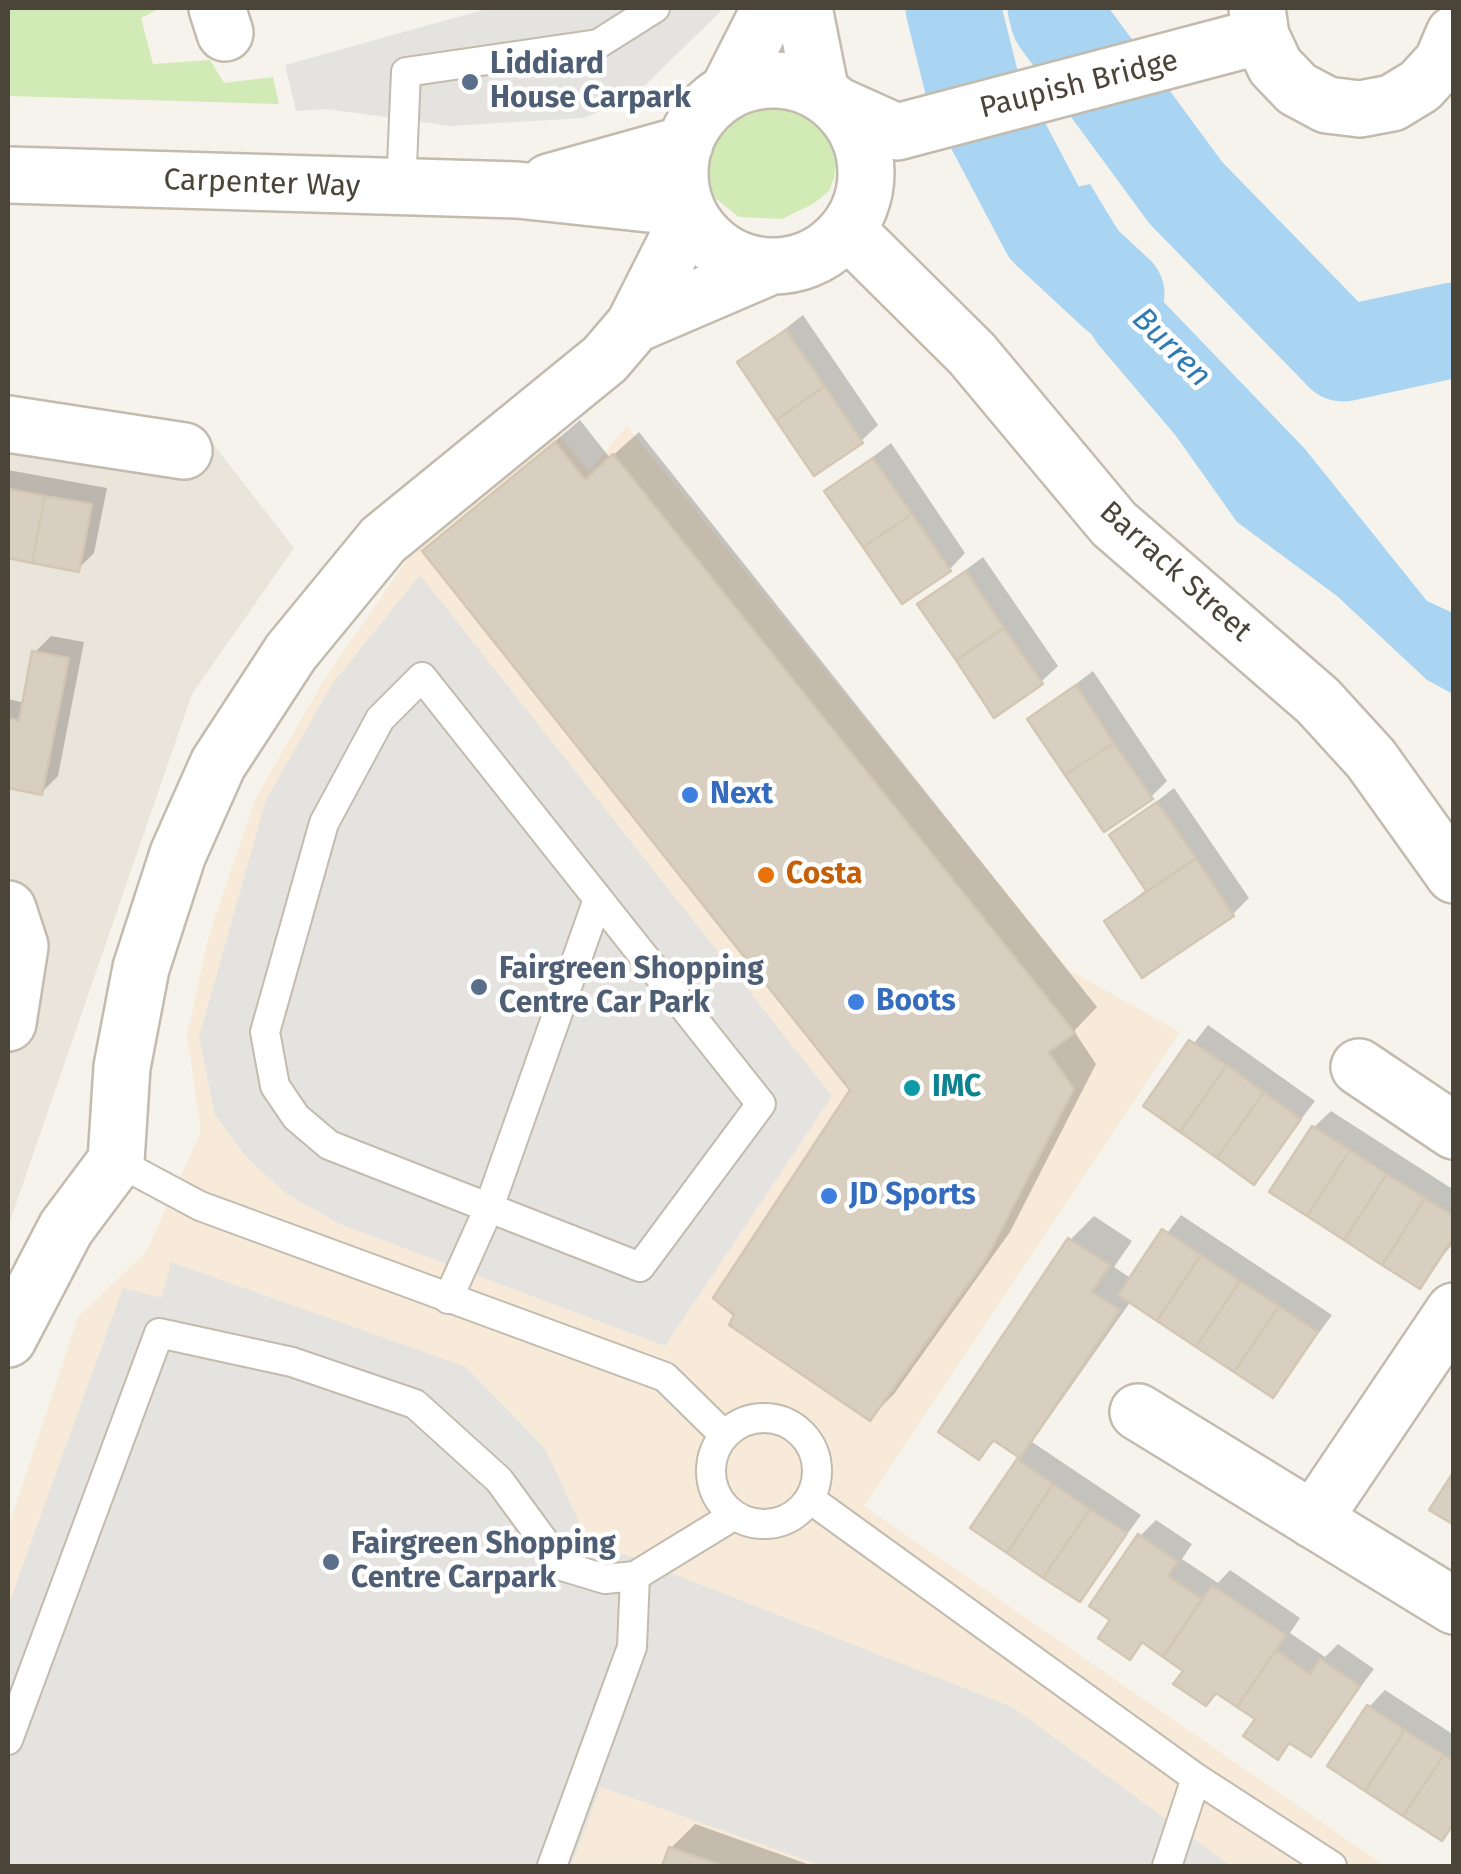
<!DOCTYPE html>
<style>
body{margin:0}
#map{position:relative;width:1461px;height:1874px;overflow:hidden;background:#f6f3ec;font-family:"Fira Sans",sans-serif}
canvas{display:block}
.frame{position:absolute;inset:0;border:10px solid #4b4439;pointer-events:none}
</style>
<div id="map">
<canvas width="1461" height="1874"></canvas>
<div class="frame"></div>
</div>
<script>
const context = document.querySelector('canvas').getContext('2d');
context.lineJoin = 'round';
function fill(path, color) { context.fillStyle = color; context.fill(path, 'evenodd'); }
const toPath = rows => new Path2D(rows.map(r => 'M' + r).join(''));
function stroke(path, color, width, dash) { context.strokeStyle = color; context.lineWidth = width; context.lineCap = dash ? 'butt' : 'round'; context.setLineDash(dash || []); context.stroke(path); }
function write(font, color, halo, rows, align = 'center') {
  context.font = font + ' "Fira Sans",sans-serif'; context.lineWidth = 9; context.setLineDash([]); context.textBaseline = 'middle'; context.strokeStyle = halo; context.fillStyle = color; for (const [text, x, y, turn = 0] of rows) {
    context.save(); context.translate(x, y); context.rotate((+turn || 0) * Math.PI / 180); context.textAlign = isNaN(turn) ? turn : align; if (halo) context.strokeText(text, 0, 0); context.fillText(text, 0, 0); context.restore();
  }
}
const residential = toPath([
 [8,399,203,431,294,548,192,694,8,1227]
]);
const commercial = toPath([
 [627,426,1069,970,1180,1032,864,1506,1385,1866,8,1866,8,1529,78,1317,146,1252,201,1132,187,1035,209,935,255,799,324,680,417,545,557,433,589,471]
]);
const green = toPath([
 [8,8,160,8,141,18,153,64,210,60,224,83,273,77,279,104,8,96],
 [778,108,817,118,828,128,838,151,834,178,829,191,813,204,782,219,739,217,710,194,705,175,708,148,727,124,761,109]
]);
const parking = toPath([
 [490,8,724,8,632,98,584,118,450,126,327,109,296,111,285,65],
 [420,575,832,1096,665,1346,340,1224,287,1194,247,1158,215,1115,199,1037,266,800,333,683],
 [171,1262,466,1367,546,1450,587,1540,1012,1707,1231,1866,823,1866,601,1787,571,1866,8,1866,8,1606,123,1288,162,1298]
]);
const water = toPath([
 [922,8,992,8,995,36,935,51],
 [1090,184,1158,296,1305,449,1427,601,1453,613,1453,694,1427,680,1337,596,1237,522,1176,436,1097,343,1007,203]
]);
const shadow = toPath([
 [803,315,878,425,861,441,741,363],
 [580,420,610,458,639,432,1097,1007,1074,1031,1096,1064,1010,1232,894,1394,870,1418,853,1090,426,551],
 [891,443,965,553,949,570,828,491],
 [8,470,107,488,94,553,78,569,8,556],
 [983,557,1058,666,1041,682,920,604],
 [51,636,84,642,58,776,42,792,8,786,8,699,25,703,35,652],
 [1093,671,1167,781,1151,797,1030,719],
 [1174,788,1249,898,1233,914,1107,921,1148,888,1112,836],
 [1208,1025,1315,1101,1254,1181,1146,1105],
 [1331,1111,1454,1190,1454,1242,1419,1286,1273,1192,1314,1127],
 [1181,1215,1332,1315,1273,1395,1131,1301,1032,1442,1141,1515,1080,1599,1019,1460,1023,1456,997,1439,979,1457,1070,1240,1094,1216,1132,1241,1114,1267,1132,1279],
 [1156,1520,1192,1544,1182,1559,1218,1583,1230,1570,1300,1618,1290,1633,1325,1657,1338,1644,1374,1669,1310,1754,1292,1742,1277,1756,1258,1719,1145,1641,1130,1657,1114,1619,1140,1536],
 [1385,1690,1454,1735,1454,1826,1441,1838,1369,1707],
 [695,1824,813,1866,665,1866,671,1848]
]);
const river = toPath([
 [953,8,973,88,1048,230,1117,294],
 [1055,8,1058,19,1186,193,1343,354,1454,330]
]);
const building = toPath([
 [786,330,825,386,776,420,737,362,786,330],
 [825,386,863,443,814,476,776,420,825,386],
 [555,442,585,480,613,454,1075,1033,1048,1052,1074,1089,986,1259,870,1421,729,1325,734,1315,713,1298,850,1090,422,551,555,442],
 [873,458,912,514,863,547,824,491,873,458],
 [8,489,45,496,32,563,8,558,8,489],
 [45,496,92,504,79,572,32,563,45,496],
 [912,514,951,571,902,604,863,547,912,514],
 [966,571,1004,628,956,660,917,604,966,571],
 [1004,628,1043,684,994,718,956,660,1004,628],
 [32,651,69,658,42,795,8,788,8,718,19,721,32,651],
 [1076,685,1114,743,1065,775,1027,719,1076,685],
 [1114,743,1153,799,1104,832,1065,775,1114,743],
 [1157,802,1196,858,1147,892,1109,835,1157,802],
 [1196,858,1234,916,1142,978,1104,921,1196,858],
 [1189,1040,1227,1065,1180,1132,1143,1106,1189,1040],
 [1227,1065,1264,1092,1217,1158,1180,1132,1227,1065],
 [1264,1092,1301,1119,1254,1185,1217,1158,1264,1092],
 [1312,1126,1350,1150,1307,1216,1269,1192,1312,1126],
 [1350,1150,1387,1174,1344,1240,1307,1216,1350,1150],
 [1387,1174,1425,1198,1382,1265,1344,1240,1387,1174],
 [1425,1198,1454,1216,1454,1237,1420,1289,1382,1265,1425,1198],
 [1162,1229,1201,1255,1157,1321,1118,1295,1162,1229],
 [1068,1238,1110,1265,1092,1292,1120,1310,1020,1458,993,1440,979,1460,938,1432,1068,1238],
 [1201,1255,1240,1281,1196,1347,1157,1321,1201,1255],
 [1240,1281,1279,1306,1234,1372,1196,1347,1240,1281],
 [1279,1306,1318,1332,1273,1398,1234,1372,1279,1306],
 [1017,1459,1053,1484,1007,1553,970,1528,1017,1459],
 [1454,1471,1454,1525,1429,1510,1454,1471],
 [1053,1484,1090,1509,1043,1578,1007,1553,1053,1484],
 [1090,1509,1127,1533,1080,1602,1043,1578,1090,1509],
 [1138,1534,1178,1562,1168,1576,1202,1599,1163,1657,1142,1642,1130,1660,1098,1638,1110,1620,1089,1606,1138,1534],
 [1212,1585,1286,1635,1237,1707,1216,1693,1206,1706,1173,1684,1183,1671,1163,1657,1212,1585],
 [1276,1650,1310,1674,1320,1659,1360,1686,1311,1757,1289,1743,1278,1760,1243,1736,1255,1719,1237,1707,1276,1650],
 [1367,1705,1405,1730,1365,1791,1327,1766,1367,1705],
 [1405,1730,1444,1755,1403,1816,1365,1791,1405,1730],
 [1444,1755,1454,1761,1454,1823,1442,1841,1403,1816,1444,1755],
 [669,1847,724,1866,662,1866,669,1847]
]);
const service = toPath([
 [401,189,406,72,598,44,655,8],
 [422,677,761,1104,640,1267,329,1145,296,1117,275,1086,265,1032,324,823,380,719,422,677],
 [116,1161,200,1206,665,1377,724,1435],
 [448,1299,488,1210,597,902],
 '711 1471a53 53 0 1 1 106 0a53 53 0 1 1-106 0Z',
 [810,1499,1196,1778,1332,1866],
 [635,1576,733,1516],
 [8,1740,159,1333,292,1362,415,1404,499,1480,562,1566,605,1579,635,1576,632,1647,552,1866],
 [1167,1866,1196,1778]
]);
const minor = toPath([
 [217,8,225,33],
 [804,8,821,93],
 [728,91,770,8],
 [848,231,972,354,1114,524,1318,701,1371,759,1454,875],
 [8,424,184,451],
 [8,909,20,946,8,1023],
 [1359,1067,1454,1131],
 [1138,1412,1454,1606],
 [1313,1520,1454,1311]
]);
const tertiary = toPath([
 [1257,8,1261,36,1275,66,1297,89,1327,105,1360,109,1392,103,1420,86,1442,62,1454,34],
 '680 173a93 93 0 1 1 186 0a93 93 0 1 1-186 0Z',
 [837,105,897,132,1261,36],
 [8,175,517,190,686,208],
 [549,182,685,144],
 [634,325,767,268],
 [8,1339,66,1228,116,1161,122,1067,141,968,178,854,218,764,291,652,383,540,605,359,634,325,689,216]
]);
const markers = [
 [470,82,10,"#5c6f8a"],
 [690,795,10,"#3f7fe0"],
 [766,875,10,"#e8710a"],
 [479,987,10,"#5c6f8a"],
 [856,1002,10,"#3f7fe0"],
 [912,1088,10,"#0f9aa8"],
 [829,1196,10,"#3f7fe0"],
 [331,1562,10,"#5c6f8a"]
];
const serviceNames = [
 ["Liddiard",490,65],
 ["House Carpark",490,99],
 ["Fairgreen Shopping",499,970],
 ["Centre Car Park",499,1004],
 ["Fairgreen Shopping",351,1545],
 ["Centre Carpark",351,1579]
];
const streetNames = [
 ["Paupish Bridge",1079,85,-14],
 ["Carpenter Way",262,184,2],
 ["Barrack Street",1175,572,42]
];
const shopNames = [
 ["Next",710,795],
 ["Boots",876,1002],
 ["JD Sports",849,1196]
];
const foodNames = [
 ["Costa",786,875]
];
const cultureNames = [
 ["IMC",932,1088]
];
const waterNames = [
 ["Burren",1171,348,45]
];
fill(residential, '#eae5da');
fill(commercial, '#f7ead8');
fill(green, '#d2eab5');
fill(parking, '#e5e3e0');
fill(water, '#a9d4f2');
fill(shadow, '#0003');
stroke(river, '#a9d4f2', 95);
fill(building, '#d8cfc1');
stroke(building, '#d3c7b4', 2.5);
stroke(service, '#c2bbae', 32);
stroke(minor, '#c2bbae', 60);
stroke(tertiary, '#c2bbae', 60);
stroke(service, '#fff', 28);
stroke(minor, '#fff', 55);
stroke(tertiary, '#fff', 55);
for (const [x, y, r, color] of markers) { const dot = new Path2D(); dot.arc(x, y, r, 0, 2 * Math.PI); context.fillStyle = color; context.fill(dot); stroke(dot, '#fff', 4); }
write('bold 30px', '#4e5e75', '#fff', serviceNames, 'left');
write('30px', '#4b4439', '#fff', streetNames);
write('bold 30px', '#366cbe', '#fff', shopNames, 'left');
write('bold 30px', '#c56008', '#fff', foodNames, 'left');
write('bold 30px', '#0d838f', '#fff', cultureNames, 'left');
write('italic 32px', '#2e7ab2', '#fff', waterNames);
</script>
